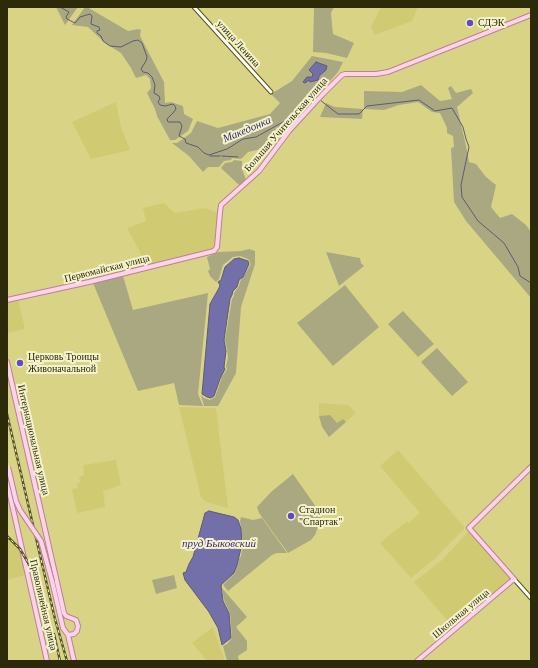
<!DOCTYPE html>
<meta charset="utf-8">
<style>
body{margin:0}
#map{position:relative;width:538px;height:668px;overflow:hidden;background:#d9d485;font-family:Georgia,serif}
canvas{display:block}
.frame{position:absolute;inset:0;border:8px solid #2d2a09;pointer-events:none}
</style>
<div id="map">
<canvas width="538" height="668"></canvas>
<div class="frame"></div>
</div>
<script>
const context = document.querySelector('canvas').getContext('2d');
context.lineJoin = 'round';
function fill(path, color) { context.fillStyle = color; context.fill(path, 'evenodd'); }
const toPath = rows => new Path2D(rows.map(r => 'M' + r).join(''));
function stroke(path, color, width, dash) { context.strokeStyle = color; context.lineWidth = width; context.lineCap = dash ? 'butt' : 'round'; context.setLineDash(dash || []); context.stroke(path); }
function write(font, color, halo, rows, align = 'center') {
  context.font = font + ' Georgia,serif'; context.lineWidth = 4; context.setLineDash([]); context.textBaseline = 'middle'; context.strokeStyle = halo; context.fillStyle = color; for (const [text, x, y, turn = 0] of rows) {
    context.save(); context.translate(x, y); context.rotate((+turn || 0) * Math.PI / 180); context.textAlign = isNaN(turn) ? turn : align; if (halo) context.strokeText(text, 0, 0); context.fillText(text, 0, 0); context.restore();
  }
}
const built = toPath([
 [381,7,418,7,412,21,375,35,371,27],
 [116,102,121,127,130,150,91,159,72,122],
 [164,203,175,213,206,208,218,213,215,247,210,251,147,265,127,228,146,221,143,208],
 [18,300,25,329,7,333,7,302],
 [319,403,348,405,356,413,346,422,343,419,337,423,330,415,319,416],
 [179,407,216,408,228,508,206,502,201,497],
 [398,450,465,528,443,550,437,557,411,578,380,543,407,521,409,523,420,513,380,466],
 [116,460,121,485,103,491,105,507,77,513,72,489,77,488,77,484,80,482,79,477,84,475,83,465],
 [469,531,511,578,453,627,414,582,442,560],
 [9,538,20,549,25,575,7,580,7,539],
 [213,627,225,661,207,661,192,643]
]);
const green = toPath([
 [56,7,78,7,65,25],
 [85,7,87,7,128,31,138,29,141,30,140,36,164,82,165,103,171,102,183,106,184,114,193,119,188,131,175,140,170,140,157,116,155,109,147,93,151,88,150,79,146,75,136,78,131,68,121,53,105,43,88,27,72,25],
 [314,7,334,7,331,13,333,34,354,43,347,58,326,53,313,52],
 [312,56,343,62,338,72,285,133,277,127,269,138,272,140,257,150,248,152,241,159,232,158,231,160,224,161,219,167,208,167,203,172,189,156,172,143,177,143,191,133,197,121,218,128,270,114,280,103,271,94,292,81],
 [421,85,440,101,452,99,448,88,451,86,456,93,471,89,473,93,457,107,466,146,469,162,476,164,486,177,496,185,491,207,500,218,512,214,526,225,531,232,531,298,466,221,454,202,451,148,454,147,453,136,447,133,447,128,440,113,432,112,418,102,399,105,384,110,365,109,364,108,364,91,402,92],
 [326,103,335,107,363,109,362,119,320,117],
 [234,160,242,161,242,169,246,180,239,185,221,168,225,163,232,162],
 [249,249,255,251,255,264,241,307,236,373,218,406,204,406,201,395,204,398,210,400,215,397,222,377,227,369,226,366,228,358,227,349,225,340,232,299,234,296,234,293,239,286,240,282,251,264,248,259,240,256,233,257,223,265,219,279,216,282,210,276,208,271,210,269,207,257,218,252,241,251],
 [326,252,360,258,361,263,364,266,339,286],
 [123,276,133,310,208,293,198,394,203,406,179,405,174,383,138,391,93,283],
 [345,285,379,327,333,366,297,323],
 [403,311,434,344,418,357,388,324],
 [437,348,468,382,452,396,421,362],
 [330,415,337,423,343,419,346,422,329,437,322,427,319,416],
 [293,474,319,511,321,519,315,535,311,540,288,553,259,513,257,507,271,492],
 [241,517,253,520,262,518,287,553,277,553,272,555,228,591,223,585,235,573,239,559,241,556,243,544,240,521],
 [174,575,177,588,156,594,152,580],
 [222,588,247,617,236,627,247,641,247,650,238,656,239,661,227,661,223,646,227,644,232,638,230,613,224,600]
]);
const water = toPath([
 [316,62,327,66,326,70,319,76,318,80,310,82,309,80,305,83,303,82,307,77,312,77,313,74,309,70,316,62],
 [239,258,248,261,249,264,243,277,239,280,237,287,233,291,232,295,230,299,224,340,226,351,224,367,225,369,220,379,214,396,211,398,207,397,202,394,210,304,219,288,220,285,218,282,221,280,225,267,234,259,239,258],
 [209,511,234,517,238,520,241,529,242,544,237,565,234,573,221,585,223,601,229,613,231,638,222,645,218,628,209,612,185,580,183,573,186,572,189,564,193,557,205,513,209,511]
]);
const stream = toPath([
 [60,7,69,12,66,17,67,19,75,23,80,17,90,14,92,16,91,24,99,27,100,30,97,31,97,33,101,36,103,41,110,46,121,47,133,41,138,40,142,43,147,57,146,61,141,69,143,72,148,73,152,77,155,85,154,93,159,96,160,99,158,102,160,105,165,106,173,104,175,106,176,109,173,113,167,119,168,122,180,122,182,126,179,136,185,139,186,143,198,147,204,153,209,155,227,149,243,139,256,137,292,117,312,97,317,99],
 [320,100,338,114,359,114,367,106,419,100,435,111,452,108,463,127,466,139,469,147,461,185,462,197,478,221,504,243,518,267,520,276,531,283],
 [210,156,220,156],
 [222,156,238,157]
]);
const minor = toPath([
 [194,7,271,92],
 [514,579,531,598]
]);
const major = toPath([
 [7,300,89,282,214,251,217,247,220,212,221,205,259,171,289,131,322,95,342,75,345,74,376,74,388,72,531,15],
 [7,362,64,613,66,616,76,620,78,626,77,631,74,634,68,635],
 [7,482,47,661],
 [52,581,63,628,68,635,74,661],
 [417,661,514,579,469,528,531,467]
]);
const rail = toPath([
 [7,414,55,619,67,661],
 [7,536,20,549,33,571],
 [54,634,60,661]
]);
const majorBridge = toPath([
 [8,467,16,501,20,510,41,541,52,581]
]);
const markers = [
 [470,23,4,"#5f4cc4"],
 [20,363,4,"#5f4cc4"],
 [291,516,4,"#5f4cc4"]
];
const poiNames = [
 ["СДЭК",478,23],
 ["Церковь Троицы",28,357],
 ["Живоначальной",28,369],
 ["Стадион",299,510],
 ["\"Спартак\"",299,522]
];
const streetNames = [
 ["улица Ленина",238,44,48],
 ["Большая Учительская улица",286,125,-49],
 ["Первомайская улица",107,269,-14],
 ["Интернациональная улица",33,440,77],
 ["Праволинейная улица",43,605,77],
 ["Школьная улица",461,614,-40]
];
const waterNames = [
 ["Македонка",247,130,-23],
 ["пруд Быковский",219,544]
];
fill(built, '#d0ca72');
fill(green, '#aaa880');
fill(water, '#726fa9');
stroke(water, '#5d5a79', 1);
stroke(stream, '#5d5a79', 1);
stroke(minor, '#585416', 5);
stroke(major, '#b68493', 6);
stroke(minor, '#fff', 3);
stroke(major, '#ffd2eb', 4);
stroke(rail, '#565327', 2.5);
stroke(rail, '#f5f3cd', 1, [3]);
stroke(majorBridge, '#b68493', 6, []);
stroke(majorBridge, '#ffd2eb', 4);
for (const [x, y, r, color] of markers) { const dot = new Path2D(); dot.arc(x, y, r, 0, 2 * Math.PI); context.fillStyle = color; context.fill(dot); stroke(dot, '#f5f3cd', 1.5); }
write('10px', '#2d2a09', '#f5f3cd', poiNames, 'left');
write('10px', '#2d2a09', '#f5f3cd', streetNames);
write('italic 11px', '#352a71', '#f5f3cd', waterNames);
</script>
